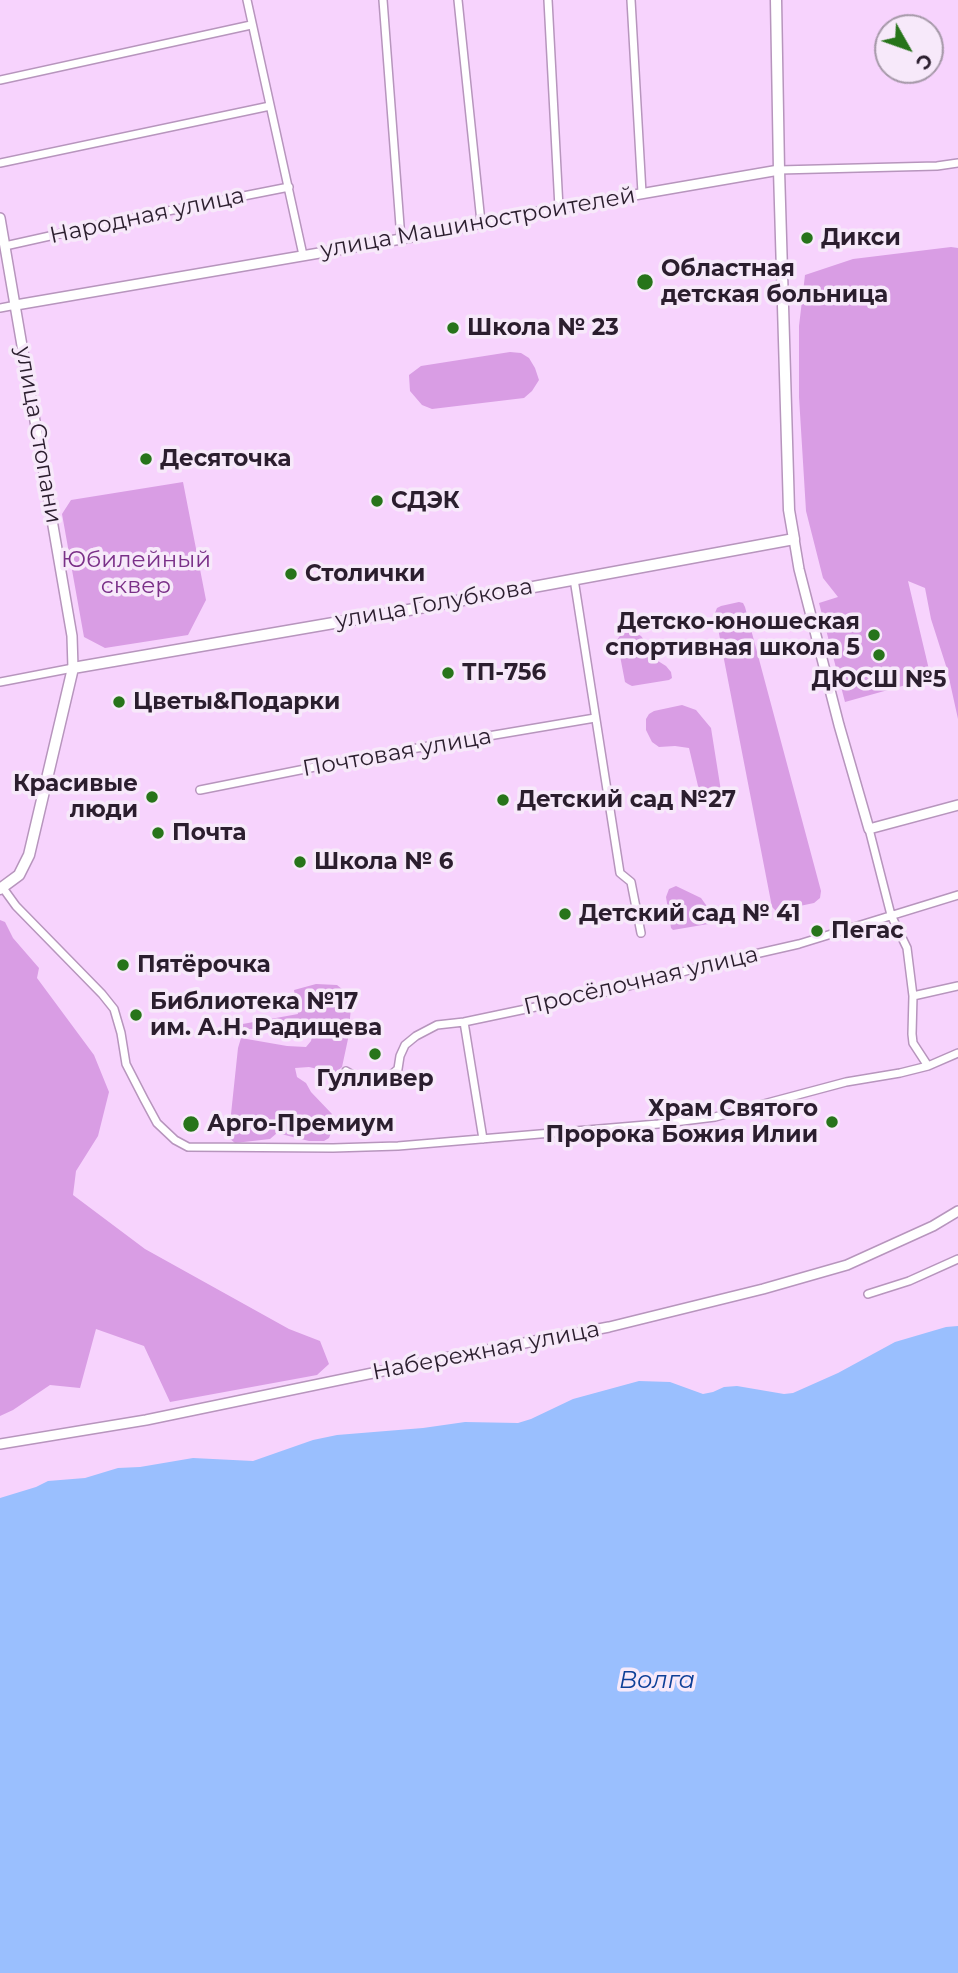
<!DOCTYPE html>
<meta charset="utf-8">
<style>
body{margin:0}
#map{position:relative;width:958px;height:1973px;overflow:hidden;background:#f7d3fd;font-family:Montserrat,sans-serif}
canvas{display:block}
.north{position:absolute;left:874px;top:14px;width:70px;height:70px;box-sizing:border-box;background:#f7e9fa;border:2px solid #a598a8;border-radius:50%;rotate:130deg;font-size:19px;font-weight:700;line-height:28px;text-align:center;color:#2b1e2e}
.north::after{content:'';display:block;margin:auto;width:24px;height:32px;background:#27741a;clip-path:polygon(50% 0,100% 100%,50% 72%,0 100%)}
</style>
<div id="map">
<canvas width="958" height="1973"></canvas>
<div class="north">С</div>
</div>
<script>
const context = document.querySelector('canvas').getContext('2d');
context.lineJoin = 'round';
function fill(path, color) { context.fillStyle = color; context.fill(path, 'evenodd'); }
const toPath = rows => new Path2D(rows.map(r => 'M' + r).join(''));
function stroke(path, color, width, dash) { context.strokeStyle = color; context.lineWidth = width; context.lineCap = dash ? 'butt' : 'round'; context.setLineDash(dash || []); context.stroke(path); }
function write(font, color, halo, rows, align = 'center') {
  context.font = font + ' Montserrat,sans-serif'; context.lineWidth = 7; context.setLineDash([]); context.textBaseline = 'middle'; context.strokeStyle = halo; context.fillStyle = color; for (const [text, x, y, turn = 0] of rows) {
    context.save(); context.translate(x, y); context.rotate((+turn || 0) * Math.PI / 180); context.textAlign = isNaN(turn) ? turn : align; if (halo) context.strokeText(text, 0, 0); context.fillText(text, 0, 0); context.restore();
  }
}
const green = toPath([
 [951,247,958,248,958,719,947,669,931,619,925,588,908,581,931,678,845,702,819,603,838,597,823,578,806,511,799,397,799,326,805,275,853,259],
 [510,352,521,353,529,358,535,368,539,380,532,391,524,398,432,409,422,405,410,391,409,375,421,366],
 [183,482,206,600,188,635,105,648,84,637,62,514,71,500],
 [739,602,743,603,745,607,821,891,820,898,814,903,776,911,772,907,715,613,717,608,721,606],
 [622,633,636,633,641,636,648,645,650,656,666,666,671,672,672,678,669,680,632,686,628,684,625,682,617,640],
 [682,705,696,710,711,728,721,791,718,795,711,798,701,791,698,786,689,748,675,746,659,747,652,742,646,730,646,719,649,714,654,711],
 [676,886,701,898,714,916,714,923,673,930,671,928,666,897,669,889],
 [0,920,5,922,13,938,39,968,37,978,94,1055,109,1092,98,1136,76,1171,73,1195,145,1249,289,1329,320,1341,329,1364,317,1375,170,1402,144,1346,96,1329,80,1388,50,1385,13,1410,0,1416],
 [316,984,337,985,352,997,348,1039,342,1067,335,1073,309,1067,295,1068,297,1077,306,1083,311,1092,332,1114,334,1125,329,1138,324,1141,309,1141,277,1133,270,1139,235,1143,229,1138,229,1133,238,1048,241,1038,287,1046,306,1047,311,1041,313,1033,303,1024,286,1023,255,1029,239,1029,237,1025,298,1014,294,990]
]);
const water = toPath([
 [958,1326,958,1973,0,1973,0,1498,36,1487,48,1481,85,1478,118,1468,140,1467,193,1458,253,1461,313,1440,337,1435,423,1428,465,1422,518,1423,531,1419,573,1399,639,1381,670,1382,703,1394,713,1392,724,1387,737,1386,784,1394,793,1393,838,1373,895,1342,946,1327]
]);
const minor = toPath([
 [247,0,303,255],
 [383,0,401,239],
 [458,0,481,222],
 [548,0,559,208],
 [631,0,642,193],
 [0,80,251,25],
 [0,163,270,106],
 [779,170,937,166,958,163],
 [5,246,117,221,289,187],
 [0,308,16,305],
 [574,579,620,873,631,882,641,933],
 [0,682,73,668],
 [200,790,370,756,595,718],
 [869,829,891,915,907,948,913,996,912,1034,913,1043,928,1066],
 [3,888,16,906,102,994,114,1009,121,1033,126,1064,144,1099,157,1123,175,1140,188,1147,333,1148,398,1146,658,1124,715,1117,846,1082,900,1073,928,1066,958,1053],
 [913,996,958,986],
 [464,1022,483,1139],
 [346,1071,360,1079,391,1075,398,1069,400,1056,405,1045,416,1036,437,1025,464,1022,602,993,720,962,799,944,958,895],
 [868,1294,909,1281,958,1259]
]);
const tertiary = toPath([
 [0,218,72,636,73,668],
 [16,305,401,239,559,208,779,170],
 [794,539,799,569,839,725,869,829,958,805],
 [0,1444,146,1420,450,1357,609,1327,763,1289,847,1265,933,1226,958,1211]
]);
const secondary = toPath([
 [0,889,19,875,29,855,73,668,403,611,794,539,789,510,779,170,776,0]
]);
const markers = [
 [807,238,7,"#27741a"],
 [645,282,9,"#27741a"],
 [453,328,7,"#27741a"],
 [146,459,7,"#27741a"],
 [377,501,7,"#27741a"],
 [291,574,7,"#27741a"],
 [874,635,7,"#27741a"],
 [879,655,7,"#27741a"],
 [448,673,7,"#27741a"],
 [119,702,7,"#27741a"],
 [152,797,7,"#27741a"],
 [503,800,7,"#27741a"],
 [158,833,7,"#27741a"],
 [300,862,7,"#27741a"],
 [565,914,7,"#27741a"],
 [817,931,7,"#27741a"],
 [123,965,7,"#27741a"],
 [136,1015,7,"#27741a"],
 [375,1054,7,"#27741a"],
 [832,1122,7,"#27741a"],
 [191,1124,9,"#27741a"]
];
const streetNames = [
 ["Народная улица",147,216,-12],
 ["улица Машиностроителей",478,223,-10],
 ["улица Стопани",38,435,80],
 ["улица Голубкова",434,604,-10],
 ["Почтовая улица",397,753,-10],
 ["Просёлочная улица",641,981,-13],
 ["Набережная улица",486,1351,-11]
];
const poiNames = [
 ["Дикси",821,238],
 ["Областная",661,269],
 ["детская больница",661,295],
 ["Школа № 23",467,328],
 ["Десяточка",160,459],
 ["СДЭК",391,501],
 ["Столички",305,574],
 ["Детско-юношеская",860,622,"right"],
 ["спортивная школа 5",860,648,"right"],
 ["ТП-756",462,673],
 ["ДЮСШ №5",879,680,"center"],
 ["Цветы&Подарки",133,702],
 ["Красивые",138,784,"right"],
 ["люди",138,810,"right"],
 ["Детский сад №27",517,800],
 ["Почта",172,833],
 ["Школа № 6",314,862],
 ["Детский сад № 41",579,914],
 ["Пегас",831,931],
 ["Пятёрочка",137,965],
 ["Библиотека №17",150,1002],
 ["им. А.Н. Радищева",150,1028],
 ["Гулливер",375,1079,"center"],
 ["Храм Святого",818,1109,"right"],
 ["Пророка Божия Илии",818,1135,"right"],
 ["Арго-Премиум",207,1124]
];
const parkNames = [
 ["Юбилейный",136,560],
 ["сквер",136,586]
];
const waterNames = [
 ["Волга",657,1681]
];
fill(green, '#d99de4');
fill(water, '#9abffe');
stroke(minor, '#b795bd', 10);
stroke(tertiary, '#b795bd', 12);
stroke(secondary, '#b795bd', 13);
stroke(minor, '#fff', 7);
stroke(tertiary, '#fff', 9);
stroke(secondary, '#fff', 10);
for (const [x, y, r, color] of markers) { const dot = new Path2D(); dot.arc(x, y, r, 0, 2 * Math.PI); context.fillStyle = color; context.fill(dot); stroke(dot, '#f7e9fa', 2.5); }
write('23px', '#2b1e2e', '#f7e9fa', streetNames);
write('bold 23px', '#2b1e2e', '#f7e9fa', poiNames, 'left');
write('23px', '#7a3088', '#f7e9fa', parkNames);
write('italic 24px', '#0e4098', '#f7e9fa', waterNames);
</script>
